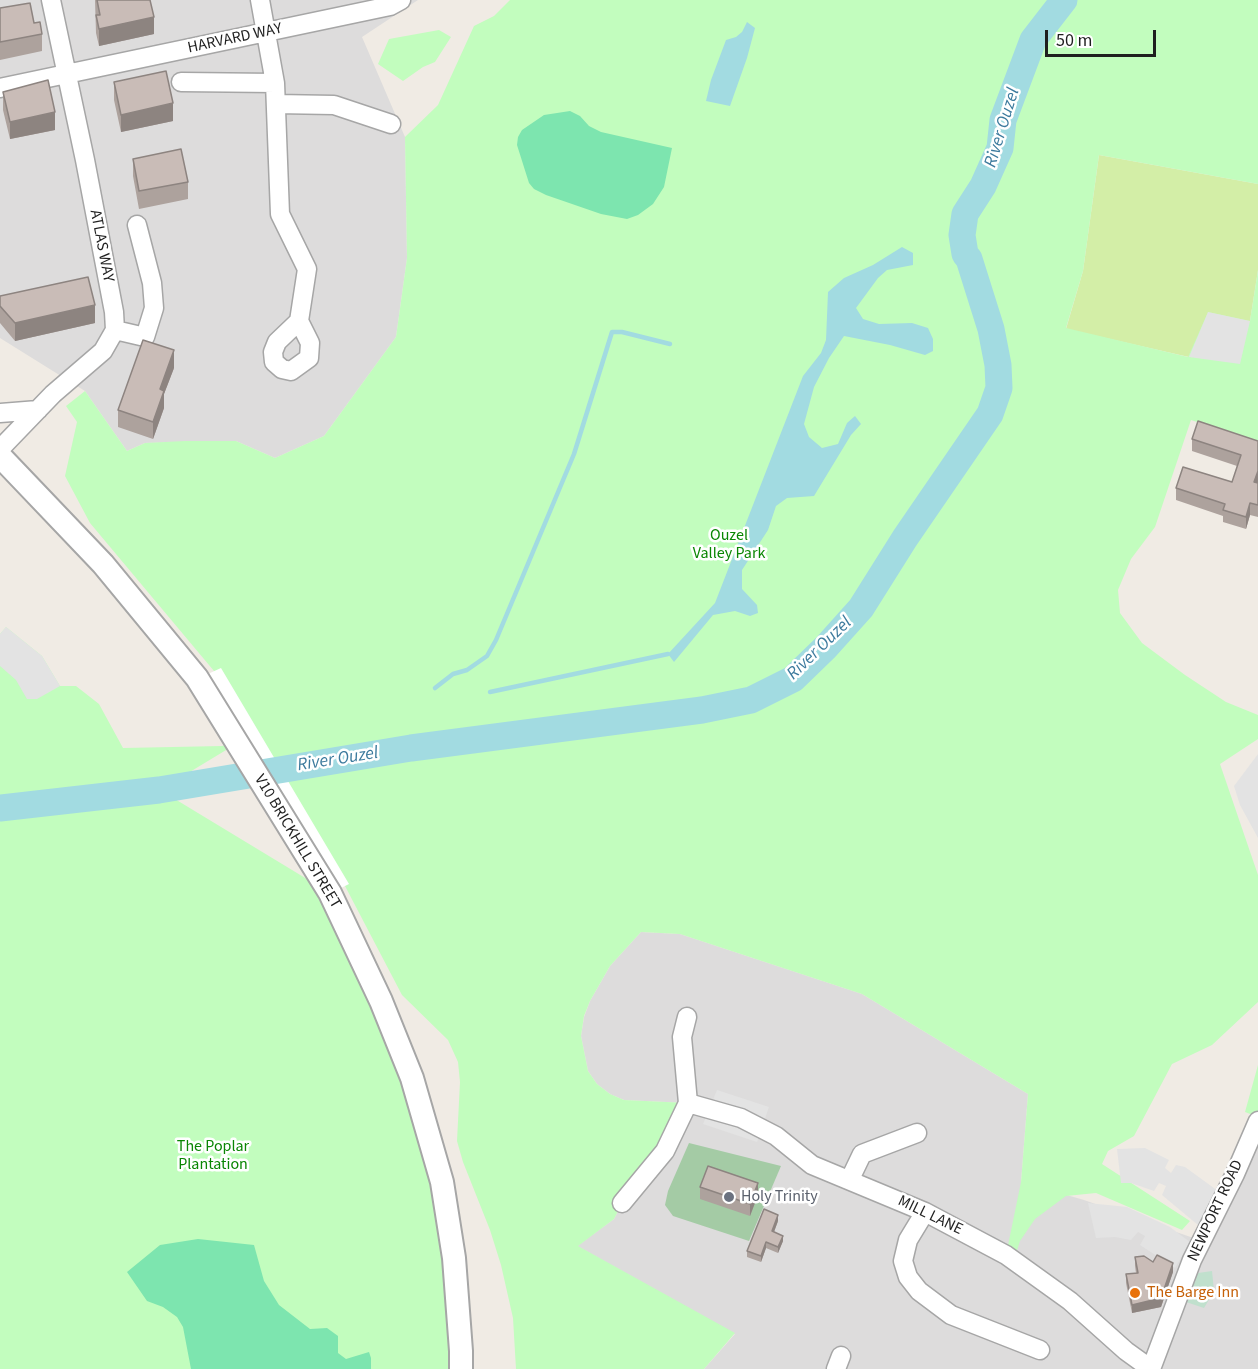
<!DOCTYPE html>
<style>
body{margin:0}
#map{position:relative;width:1258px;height:1369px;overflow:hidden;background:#f0ebe4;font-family:"Source Sans 3",sans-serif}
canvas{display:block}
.scale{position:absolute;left:1045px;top:30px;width:111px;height:27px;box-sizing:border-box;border:3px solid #1f1f1f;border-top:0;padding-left:8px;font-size:18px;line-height:21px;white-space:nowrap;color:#1f1f1f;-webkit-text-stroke:4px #fff;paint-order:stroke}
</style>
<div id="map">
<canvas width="1258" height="1369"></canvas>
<div class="scale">50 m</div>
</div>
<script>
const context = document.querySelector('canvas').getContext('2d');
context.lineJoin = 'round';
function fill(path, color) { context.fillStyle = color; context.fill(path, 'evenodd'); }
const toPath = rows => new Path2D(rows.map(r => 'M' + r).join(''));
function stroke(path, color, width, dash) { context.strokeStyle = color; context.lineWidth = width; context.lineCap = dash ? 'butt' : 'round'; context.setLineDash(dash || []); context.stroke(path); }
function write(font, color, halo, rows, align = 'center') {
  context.font = font + ' "Source Sans 3",sans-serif'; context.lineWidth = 5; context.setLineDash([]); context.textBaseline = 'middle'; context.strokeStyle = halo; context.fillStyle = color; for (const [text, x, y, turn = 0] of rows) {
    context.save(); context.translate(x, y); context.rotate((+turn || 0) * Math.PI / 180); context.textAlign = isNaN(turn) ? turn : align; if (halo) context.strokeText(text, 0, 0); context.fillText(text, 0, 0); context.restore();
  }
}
const residential = toPath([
 [0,0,418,0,362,37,405,137,407,258,396,337,324,436,275,458,236,441,145,443,127,451,85,391,0,338],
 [641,932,680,934,862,994,1028,1094,1021,1182,1084,1200,1205,1242,1258,1121,1258,1369,704,1369,735,1334,577,1246,614,1219,622,1203,687,1103,624,1100,610,1094,597,1084,588,1071,581,1036,584,1017,590,1001,610,966]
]);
const grass = toPath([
 [1099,155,1258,184,1258,270,1250,321,1189,357,1066,329,1083,271]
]);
const wetland = toPath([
 [1212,1271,1214,1291,1204,1308,1186,1302,1187,1291,1198,1273]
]);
const cemetery = toPath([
 [689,1143,781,1166,749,1241,673,1216,665,1205,668,1191]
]);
const park = toPath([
 [510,0,1258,0,1258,184,1099,155,1083,271,1066,328,1188,357,1208,312,1250,321,1258,270,1258,442,1191,420,1155,527,1131,559,1118,590,1120,613,1142,643,1185,675,1226,702,1258,715,1258,739,1220,764,1258,875,1258,1002,1212,1045,1172,1064,1134,1136,1108,1151,1102,1164,1190,1221,1182,1230,1096,1193,1066,1196,1035,1219,1020,1241,1014,1260,1006,1255,1021,1182,1028,1094,862,994,680,934,641,932,610,966,590,1001,584,1016,581,1036,588,1071,597,1084,610,1094,624,1100,688,1103,622,1203,614,1219,578,1246,735,1333,704,1369,516,1369,513,1318,501,1265,490,1230,463,1162,457,1141,460,1082,458,1062,448,1040,402,995,345,886,214,671,90,523,65,476,77,422,66,406,85,391,127,451,145,443,185,441,236,441,275,458,324,436,396,337,407,258,405,137,438,105,474,26,494,16],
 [439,30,451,37,435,62,423,67,403,81,378,64,389,39],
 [6,627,42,656,60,686,76,686,99,704,123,748,222,746,241,741,160,790,330,893,442,1182,461,1369,0,1369,0,634],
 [1258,1065,1258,1117,1245,1112]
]);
const pitch = toPath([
 [570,111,580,116,589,126,601,132,672,148,664,187,653,204,638,215,627,219,601,214,546,195,534,189,529,183,517,145,518,137,522,130,544,115],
 [198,1239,254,1245,264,1281,279,1305,310,1329,327,1328,338,1336,338,1353,346,1359,369,1352,371,1358,371,1369,191,1369,183,1327,177,1317,163,1307,147,1301,127,1272,160,1245]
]);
const parking = toPath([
 [1208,312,1250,321,1240,364,1189,357],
 [6,627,42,656,60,686,37,699,27,699,16,680,0,666,0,634],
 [1258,754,1258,838,1240,805,1234,786],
 [717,1090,769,1107,757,1142,703,1124],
 [1145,1148,1169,1160,1165,1168,1171,1173,1176,1165,1185,1167,1218,1191,1198,1225,1162,1195,1166,1186,1159,1183,1154,1191,1131,1183,1121,1183,1117,1149],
 [1088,1203,1127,1207,1170,1227,1190,1242,1175,1268,1140,1245,1145,1236,1138,1232,1131,1240,1115,1237,1096,1238]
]);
const water = toPath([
 [747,22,755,28,747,58,730,106,706,101,711,80,726,40,736,37,742,32],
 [902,247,913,253,913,265,887,270,878,278,856,308,863,319,879,324,912,323,928,328,933,339,933,351,925,355,890,345,844,336,829,358,814,387,804,424,809,437,822,448,838,444,847,423,855,416,861,424,851,435,814,496,787,498,776,506,768,530,742,570,742,589,757,605,758,613,750,616,735,611,713,615,674,662,668,654,715,603,803,376,821,353,826,340,828,292,844,278,873,265]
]);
const pier = toPath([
 [221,668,349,884,319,899,302,868,186,684]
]);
const stream = toPath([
 [435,688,453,674,467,670,487,656,496,640,574,454,612,332,622,332,670,344],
 [490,692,668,654]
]);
const river = toPath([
 [0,808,159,790,411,748,702,710,751,700,793,679,826,647,861,608,905,538,990,414,999,388,998,365,991,329,969,259,965,254,962,235,965,214,983,186,1000,148,1003,120,1033,40,1064,0]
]);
const minor = toPath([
 [260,0,275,83,280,214,307,269,299,321,310,343,309,358,291,371,282,369,274,362,273,352,277,342,299,321],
 [181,82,275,83],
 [0,88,390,6,401,0],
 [276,104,334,105,391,124],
 [115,330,145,337,154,308,152,283,137,225],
 [0,413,38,410],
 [0,449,53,394,103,351,115,330,114,312,85,160,51,0],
 [687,1017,682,1037,688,1103],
 [850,1179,862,1154,917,1133],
 [622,1203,665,1151,688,1103,741,1118,776,1136,812,1165,925,1212,1006,1255,1070,1301,1126,1351,1151,1369],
 [925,1212,908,1240,903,1261,908,1277,919,1291,951,1315,1040,1350],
 [836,1369,841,1356],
 [1151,1369,1192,1260,1235,1174,1258,1121]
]);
const tertiary = toPath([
 [0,456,103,564,197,678,330,893,381,1001,412,1078,442,1182,454,1258,461,1351,461,1369]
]);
const wall = toPath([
 [95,0,150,0,154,34,99,46,96,33],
 [0,8,34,23,42,34,42,51,0,60],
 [114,82,173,121,121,132,114,100],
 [3,92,55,130,10,139,3,110],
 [133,159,188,182,188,199,139,209,133,176],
 [0,296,95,323,15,341,0,323],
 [174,368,164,394,164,408,153,439,118,427,118,410],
 [1192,439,1258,441,1258,517,1250,515,1246,529,1223,522,1223,516,1176,500,1176,488,1232,482,1237,466,1192,451],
 [700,1187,758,1195,750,1216,700,1199],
 [778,1221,774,1232,783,1241,778,1253,766,1248,761,1262,747,1257,747,1251],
 [1135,1257,1153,1262,1173,1272,1161,1307,1132,1313,1126,1283,1126,1274,1136,1273,1135,1266]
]);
const shadedWall = toPath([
 [154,17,154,34,99,46,99,29],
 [173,103,173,121,121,132,121,115],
 [55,112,55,130,10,139,10,122],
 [95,305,95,323,15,341,15,323],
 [174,350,174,368,164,394,164,408,153,439,153,422,160,389],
 [1258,471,1258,482,1254,494,1254,482],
 [1250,503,1250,515,1246,529,1246,517],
 [758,1183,758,1195,750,1216,750,1204],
 [778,1215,778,1221,772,1237,772,1231],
 [783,1236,783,1241,778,1253,778,1247],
 [766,1242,766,1248,761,1262,761,1256],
 [1173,1263,1173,1272,1161,1307,1132,1313,1132,1305]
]);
const building = toPath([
 [97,0,150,0,154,17,99,29,96,15,100,15,97,0],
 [30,3,34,23,40,22,42,34,0,42,0,8,30,3],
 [166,71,173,103,121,115,114,82,166,71],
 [48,80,55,112,10,122,3,92,48,80],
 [181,149,188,182,139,191,133,159,181,149],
 [88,277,95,305,15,323,0,306,0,296,88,277],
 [143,340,174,350,160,389,164,391,153,422,118,410,143,340],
 [1198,421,1258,441,1258,471,1254,482,1258,483,1258,505,1250,503,1246,517,1223,510,1225,504,1176,488,1183,467,1232,482,1241,455,1192,439,1198,421],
 [708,1166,758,1183,750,1204,700,1187,708,1166],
 [764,1209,778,1215,772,1231,783,1236,778,1247,766,1242,761,1256,747,1251,764,1209],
 [1157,1255,1173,1263,1161,1298,1132,1305,1126,1274,1138,1273,1135,1257,1144,1256,1153,1262,1157,1255]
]);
const markers = [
 [729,1197,6,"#6b7280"],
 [1135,1293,6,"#e8710a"]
];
const streetNames = [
 ["HARVARD WAY",235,39,-12],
 ["ATLAS WAY",101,246,79],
 ["V10 BRICKHILL STREET",297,842,59],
 ["NEWPORT ROAD",1216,1211,-65],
 ["MILL LANE",930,1216,26]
];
const parkNames = [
 ["Ouzel",729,536],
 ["Valley Park",729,554],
 ["The Poplar",213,1147],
 ["Plantation",213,1165]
];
const worshipNames = [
 ["Holy Trinity",741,1197]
];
const foodNames = [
 ["The Barge Inn",1147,1293]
];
const waterNames = [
 ["River Ouzel",1003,128,-73],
 ["River Ouzel",820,649,-44],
 ["River Ouzel",338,760,-9]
];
fill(residential, '#dddcdc');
fill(grass, '#d3eea7');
fill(wetland, '#c0e0cd');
fill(cemetery, '#a4cba5');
fill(park, '#c2fdbe');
fill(pitch, '#7de5af');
fill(parking, '#e3e3e3');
fill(water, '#a2dbe1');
fill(pier, '#fff');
stroke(stream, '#a2dbe1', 4.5);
stroke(river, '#a2dbe1', 27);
stroke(minor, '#a6a6a6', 21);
stroke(tertiary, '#a6a6a6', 26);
stroke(minor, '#fff', 18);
stroke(tertiary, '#fff', 22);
fill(wall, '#ada29d');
fill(shadedWall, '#8d8480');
fill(building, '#c9bcb7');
stroke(building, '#8d8480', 1.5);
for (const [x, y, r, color] of markers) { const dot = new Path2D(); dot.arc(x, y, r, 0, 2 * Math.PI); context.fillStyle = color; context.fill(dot); stroke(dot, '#fff', 2); }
write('16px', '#1f1f1f', '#fff', streetNames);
write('16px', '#098603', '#fff', parkNames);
write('16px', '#5b616d', '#fff', worshipNames, 'left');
write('16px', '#c56008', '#fff', foodNames, 'left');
write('italic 18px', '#3c7a9d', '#fff', waterNames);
</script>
